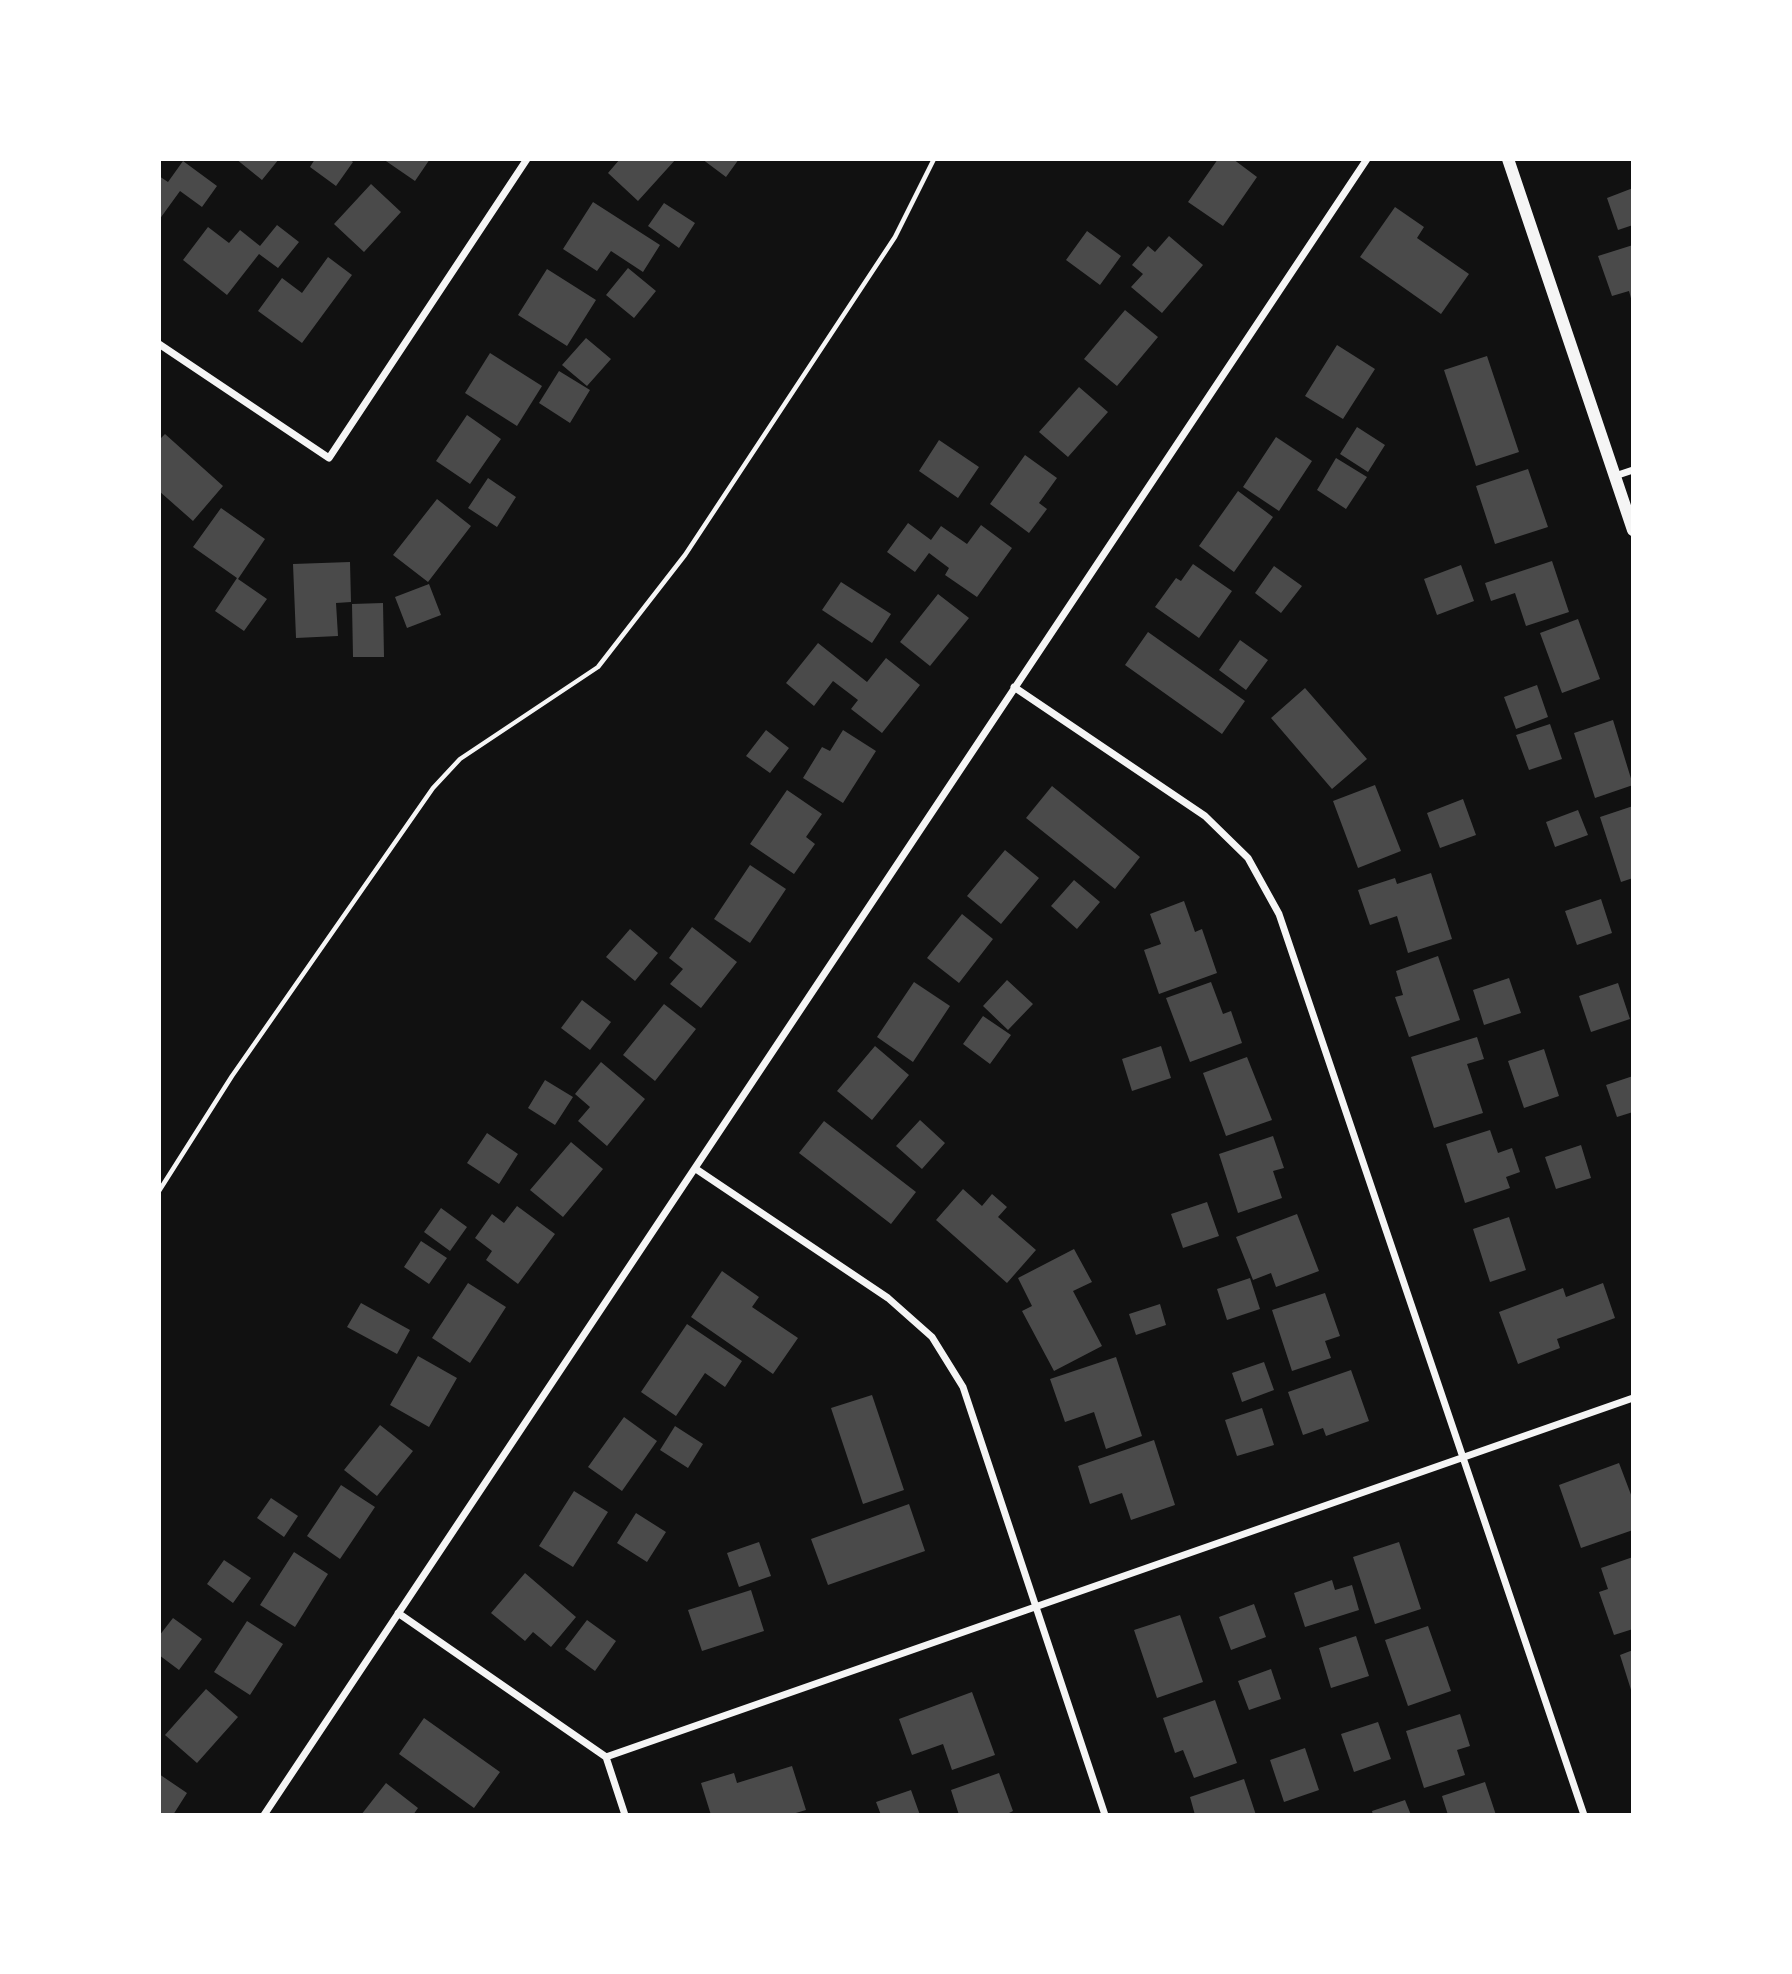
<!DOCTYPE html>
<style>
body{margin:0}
#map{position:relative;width:1792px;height:1974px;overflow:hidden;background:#111;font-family:Mulish,sans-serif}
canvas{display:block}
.frame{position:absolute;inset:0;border:161px solid #fff;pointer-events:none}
</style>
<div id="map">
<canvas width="1792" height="1974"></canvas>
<div class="frame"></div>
</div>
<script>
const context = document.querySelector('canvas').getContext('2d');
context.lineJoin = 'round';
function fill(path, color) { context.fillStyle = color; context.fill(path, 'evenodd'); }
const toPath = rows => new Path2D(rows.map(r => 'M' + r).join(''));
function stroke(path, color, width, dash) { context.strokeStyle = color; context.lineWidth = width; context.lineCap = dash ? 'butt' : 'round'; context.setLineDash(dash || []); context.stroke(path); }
const building = toPath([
 [236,159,279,159,262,180],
 [315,159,349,159,353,162,336,186,310,167],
 [383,159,430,159,415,181],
 [620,159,676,159,638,201,608,173],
 [702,159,739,159,726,177],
 [1218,159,1233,159,1257,177,1223,226,1188,202],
 [183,161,217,186,202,207,180,191,159,220,159,176,168,182],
 [371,184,401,212,364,252,334,224],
 [1633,188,1633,225,1618,230,1607,198],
 [593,202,660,245,643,272,611,251,597,271,563,249],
 [664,203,695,223,679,248,648,226],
 [1395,207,1424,227,1417,238,1469,274,1441,314,1360,257],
 [277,225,299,242,278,268,259,254,227,295,183,260,208,227,229,243,240,230,260,246],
 [1087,231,1121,256,1100,285,1066,260],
 [1169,236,1203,265,1162,313,1131,287,1143,274,1132,265,1148,246,1155,252],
 [1633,245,1633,302,1632,302,1629,291,1612,296,1598,256],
 [328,257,352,275,302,343,258,311,282,278,302,293],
 [628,268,656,291,634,318,606,295],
 [547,269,596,300,567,346,518,315],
 [1125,310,1158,337,1117,386,1084,359],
 [586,338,611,359,587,386,562,365],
 [1337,345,1375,369,1343,419,1305,396],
 [490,353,542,386,517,426,465,393],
 [1487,356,1519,452,1476,466,1444,370],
 [559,371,590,390,570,423,539,403],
 [1079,387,1108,412,1068,457,1039,432],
 [467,415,501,439,470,484,436,461],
 [1357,427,1385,445,1368,472,1340,454],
 [165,434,223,486,193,521,159,491,159,440],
 [1276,437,1312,461,1279,511,1243,487],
 [939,440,979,467,958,498,919,471],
 [1025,455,1057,478,1039,503,1047,509,1029,533,990,504],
 [1336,458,1367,477,1346,509,1317,490],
 [1528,469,1548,527,1495,544,1476,486],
 [488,478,516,497,497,527,468,508],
 [1238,491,1273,517,1234,572,1199,546],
 [437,499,471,526,428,582,393,555],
 [221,508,265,539,238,579,267,599,244,631,215,611,237,578,193,547],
 [908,523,931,540,941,526,967,544,981,525,1012,548,977,597,945,575,949,568,929,553,915,572,887,552],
 [1552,561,1569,612,1526,626,1515,593,1491,601,1485,583],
 [350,562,351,602,336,603,338,636,296,638,293,564],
 [1193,564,1232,591,1199,638,1155,607,1176,578,1181,581],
 [1461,565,1474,601,1437,615,1424,579],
 [1274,566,1302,586,1281,613,1255,593],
 [841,582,891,614,872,643,822,610],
 [429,584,441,615,407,628,395,597],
 [938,594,969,618,930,666,900,642],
 [383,603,384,657,353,657,352,604],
 [1578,619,1600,679,1562,693,1540,633],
 [1148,632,1245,701,1222,734,1125,665],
 [1240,640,1268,660,1246,690,1219,670],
 [818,643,867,682,886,658,920,685,882,733,851,709,858,700,833,681,814,706,786,683],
 [1537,685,1548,717,1516,729,1504,697],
 [1305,688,1367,759,1332,789,1271,718],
 [1613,720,1633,785,1595,798,1574,733],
 [1550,724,1562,759,1529,770,1516,735],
 [766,730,789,748,770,773,746,756],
 [843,730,876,751,843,803,803,778,822,747,830,751],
 [1375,785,1401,851,1358,868,1333,801],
 [1052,786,1140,857,1115,889,1026,818],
 [787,790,822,814,806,837,815,844,794,874,750,844],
 [1463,799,1476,835,1440,848,1427,813],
 [1633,806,1633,878,1621,882,1600,817],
 [1578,810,1588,835,1555,847,1546,822],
 [1005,850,1039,878,1001,924,967,896],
 [750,865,786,889,750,943,714,919],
 [1431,873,1452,939,1408,953,1397,916,1370,925,1358,890,1395,878,1397,884],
 [1074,880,1100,902,1077,929,1051,906],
 [1601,899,1612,933,1577,945,1565,911],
 [1184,901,1195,932,1202,929,1217,973,1159,994,1144,950,1161,944,1150,914],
 [962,914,993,939,959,983,927,958],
 [692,927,737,962,701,1008,670,984,683,969,669,958],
 [630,929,658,953,635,981,606,957],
 [1438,956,1460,1020,1409,1037,1395,997,1403,995,1396,971],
 [1509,978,1521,1013,1484,1025,1473,990],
 [1007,980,1033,1004,1008,1030,983,1006],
 [914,982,950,1006,913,1062,877,1037],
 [1211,982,1223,1014,1231,1011,1242,1043,1190,1062,1166,998],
 [1618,983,1630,1019,1591,1032,1579,996],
 [582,1000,611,1022,590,1050,561,1028],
 [664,1004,696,1029,655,1081,623,1055],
 [983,1016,1011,1035,990,1064,963,1044],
 [1477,1037,1484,1059,1467,1064,1483,1113,1434,1128,1411,1057],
 [875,1046,909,1075,872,1120,837,1091],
 [1161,1046,1171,1078,1132,1091,1122,1059],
 [1544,1049,1559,1096,1524,1108,1508,1061],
 [1247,1057,1272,1120,1226,1136,1203,1073],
 [601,1062,645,1099,607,1146,578,1121,590,1107,575,1094],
 [1633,1076,1633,1112,1617,1117,1606,1085],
 [545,1080,573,1097,555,1125,528,1108],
 [920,1120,945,1143,922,1169,896,1146],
 [824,1121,916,1192,891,1224,799,1153],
 [1490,1130,1498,1153,1512,1148,1520,1172,1506,1177,1510,1188,1465,1203,1446,1144],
 [487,1133,518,1154,499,1184,467,1163],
 [1273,1136,1284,1168,1273,1171,1282,1198,1238,1213,1219,1154],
 [571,1142,603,1169,563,1217,530,1190],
 [1581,1145,1591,1178,1556,1189,1545,1157],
 [963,1189,982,1206,992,1194,1007,1207,998,1217,1036,1250,1007,1283,936,1220],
 [1207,1202,1219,1236,1183,1248,1171,1214],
 [517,1206,555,1234,518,1284,486,1260,492,1251,475,1238,492,1214,504,1223],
 [441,1208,467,1227,450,1251,424,1232],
 [1297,1214,1319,1271,1276,1287,1271,1273,1253,1280,1236,1237],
 [1509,1217,1526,1270,1490,1282,1473,1229],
 [421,1241,447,1258,429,1284,404,1267],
 [1074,1249,1092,1282,1073,1291,1102,1346,1054,1371,1022,1311,1032,1306,1018,1278],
 [722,1271,759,1297,752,1307,798,1338,773,1374,691,1317],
 [1250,1278,1260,1309,1227,1320,1217,1289],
 [468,1283,506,1307,470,1363,432,1338],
 [1603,1283,1615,1318,1557,1339,1560,1348,1518,1364,1499,1312,1563,1288,1566,1297],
 [1325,1293,1340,1336,1325,1341,1331,1358,1292,1371,1272,1310],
 [361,1303,410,1330,397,1354,347,1327],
 [1160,1304,1166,1325,1136,1335,1129,1314],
 [687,1324,742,1361,725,1387,705,1373,676,1416,641,1392],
 [418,1356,457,1378,429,1427,390,1405],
 [1116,1357,1142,1436,1106,1449,1094,1412,1065,1422,1050,1379],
 [1264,1362,1274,1390,1242,1402,1232,1373],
 [1351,1370,1369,1421,1326,1436,1323,1428,1303,1435,1288,1392],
 [872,1395,904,1490,863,1504,831,1408],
 [1262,1408,1274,1445,1237,1456,1225,1420],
 [624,1417,657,1441,622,1491,588,1467],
 [380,1425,413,1451,377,1496,344,1470],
 [675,1426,703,1444,688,1468,660,1450],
 [1154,1440,1175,1505,1131,1520,1122,1493,1090,1504,1078,1466],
 [1619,1463,1633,1500,1633,1530,1581,1548,1559,1485],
 [341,1485,375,1507,340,1559,307,1536],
 [574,1491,608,1512,573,1567,539,1546],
 [271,1498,298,1516,284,1537,257,1518],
 [909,1504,925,1551,828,1585,811,1539],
 [636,1513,666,1532,647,1562,617,1543],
 [759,1542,771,1576,739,1587,727,1553],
 [1399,1542,1421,1609,1375,1624,1353,1557],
 [294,1552,328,1574,295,1627,260,1605],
 [1633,1557,1633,1629,1614,1635,1599,1592,1608,1589,1601,1568],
 [224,1560,251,1578,233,1603,207,1584],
 [525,1573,576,1617,551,1647,533,1632,525,1641,491,1613],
 [1332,1580,1335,1590,1352,1585,1359,1610,1305,1627,1294,1593],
 [751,1590,764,1631,702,1651,688,1610],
 [1254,1604,1266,1637,1231,1650,1219,1617],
 [1180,1615,1203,1682,1157,1698,1134,1630],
 [173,1618,202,1639,179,1670,159,1655,159,1636],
 [587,1620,616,1641,595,1671,565,1649],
 [247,1621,283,1644,250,1695,214,1672],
 [1428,1626,1451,1691,1408,1706,1385,1640],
 [1356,1636,1369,1676,1331,1688,1319,1648],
 [1633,1650,1633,1693,1632,1693,1620,1655],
 [1271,1669,1281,1699,1249,1710,1238,1681],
 [206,1689,238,1717,197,1763,165,1735],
 [972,1692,995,1755,952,1770,943,1744,912,1755,899,1719],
 [1215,1700,1237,1763,1194,1778,1183,1750,1175,1753,1163,1718],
 [1460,1714,1470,1746,1457,1750,1465,1775,1424,1788,1406,1731],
 [424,1718,500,1772,474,1808,399,1754],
 [1378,1722,1391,1759,1354,1772,1341,1734],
 [1305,1748,1319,1790,1284,1802,1270,1760],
 [792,1766,806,1810,789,1815,711,1815,701,1783,734,1773,737,1783],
 [999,1773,1013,1811,1005,1815,959,1815,951,1790],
 [159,1774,187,1793,173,1815,159,1815],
 [1244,1779,1256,1815,1195,1815,1190,1797],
 [1485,1782,1496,1815,1448,1815,1442,1796],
 [386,1783,418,1808,413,1815,361,1815],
 [911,1790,920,1815,881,1815,876,1802],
 [1405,1800,1411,1815,1373,1815,1372,1811]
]);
const path = toPath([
 [159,1191,232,1076,433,788,460,759,598,667,685,555,895,237,934,159]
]);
const minor = toPath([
 [159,344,329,458,527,159],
 [1615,476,1633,470],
 [1014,687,1205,816,1248,858,1279,914,1584,1815],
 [696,1169,888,1298,932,1337,963,1387,1105,1815],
 [398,1613,606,1757,625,1815],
 [606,1757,1633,1398],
 [264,1815,1367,159]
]);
const tertiary = toPath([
 [1508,159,1633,530]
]);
fill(building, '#4a4a4a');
stroke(path, '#f5f5f5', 4.5);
stroke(minor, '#f5f5f5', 7);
stroke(tertiary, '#f5f5f5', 12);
</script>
